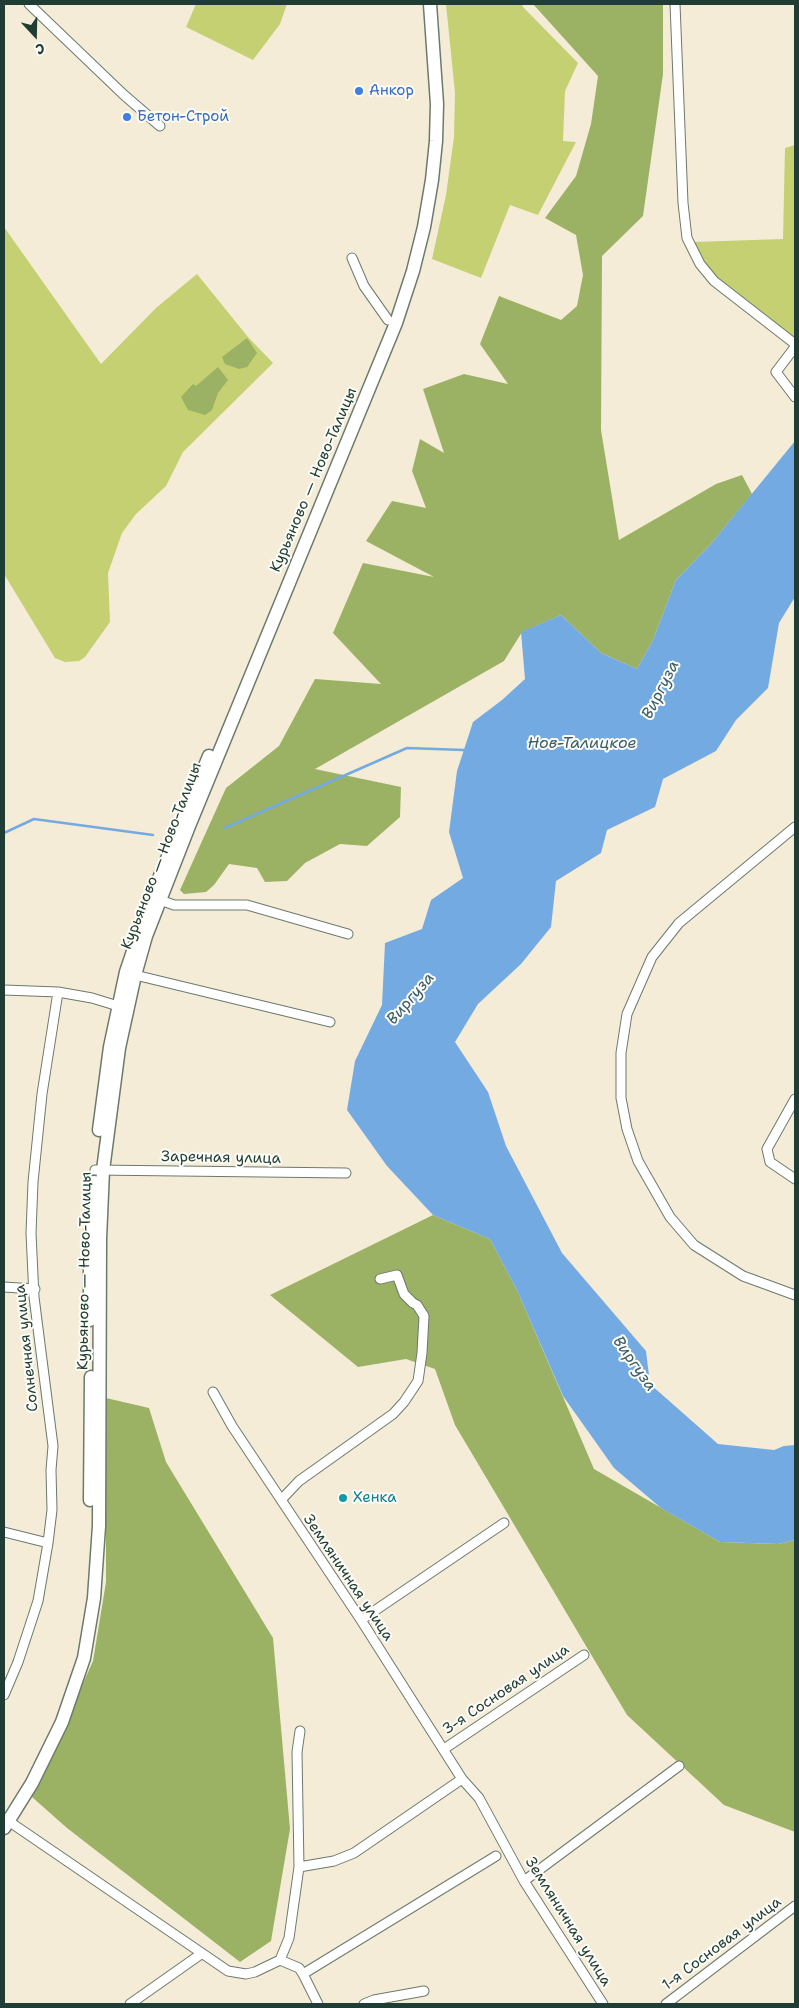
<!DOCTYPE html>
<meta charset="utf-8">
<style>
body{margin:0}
#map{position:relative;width:799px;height:2008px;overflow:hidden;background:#f5ecd7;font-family:"Shantell Sans",sans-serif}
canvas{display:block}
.frame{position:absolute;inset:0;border:5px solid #1f3d34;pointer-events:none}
.north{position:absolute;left:10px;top:10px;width:50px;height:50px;-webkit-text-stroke:4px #fdfcf7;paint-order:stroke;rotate:159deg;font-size:14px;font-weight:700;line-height:20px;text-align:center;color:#1f3d34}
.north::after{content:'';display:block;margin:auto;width:18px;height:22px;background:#1f3d34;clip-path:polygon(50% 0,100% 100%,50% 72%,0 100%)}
</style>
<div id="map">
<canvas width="799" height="2008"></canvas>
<div class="frame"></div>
<div class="north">С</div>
</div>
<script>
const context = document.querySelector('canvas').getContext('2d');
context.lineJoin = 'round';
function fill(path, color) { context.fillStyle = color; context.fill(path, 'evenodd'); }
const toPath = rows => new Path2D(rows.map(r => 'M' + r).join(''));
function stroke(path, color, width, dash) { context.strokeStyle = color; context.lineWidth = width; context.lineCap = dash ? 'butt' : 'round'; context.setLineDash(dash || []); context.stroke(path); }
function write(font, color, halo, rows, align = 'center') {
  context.font = font + ' "Shantell Sans",sans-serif'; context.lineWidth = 4; context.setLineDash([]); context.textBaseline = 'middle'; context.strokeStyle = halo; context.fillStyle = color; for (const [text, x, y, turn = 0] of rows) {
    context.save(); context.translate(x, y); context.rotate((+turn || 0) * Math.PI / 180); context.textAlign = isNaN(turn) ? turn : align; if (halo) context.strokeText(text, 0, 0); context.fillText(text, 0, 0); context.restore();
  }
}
const green = toPath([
 [196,4,287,4,280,24,253,60,186,27],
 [446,4,522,4,523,7,578,63,565,91,563,141,576,142,538,215,510,205,481,278,432,259,446,195,454,137,455,93],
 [795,145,795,340,711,273,694,242,783,239,785,148],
 [4,227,101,364,156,308,197,274,248,337,273,363,183,452,166,486,136,514,122,533,108,573,110,622,85,657,79,661,65,662,55,658,4,574]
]);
const forest = toPath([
 [533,4,663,4,663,74,643,216,602,256,601,430,619,540,716,484,742,475,752,494,710,545,676,580,653,640,637,669,601,653,561,615,522,632,504,661,315,769,401,787,400,817,367,846,340,844,305,863,287,881,265,882,257,868,229,864,214,885,206,892,184,894,180,890,226,788,279,746,315,679,381,684,333,633,363,563,434,577,366,541,392,501,426,508,412,471,420,439,444,453,423,389,464,374,508,384,480,344,499,296,561,320,577,306,583,275,576,235,545,218,576,176,591,124,598,76],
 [247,338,257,353,247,367,239,369,225,364,222,357],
 [218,367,228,380,218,393,212,410,205,415,188,410,181,397,193,384,196,386],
 [433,1215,490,1239,517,1290,594,1469,720,1542,778,1544,795,1540,795,1832,724,1805,627,1715,455,1425,435,1369,406,1359,358,1367,270,1295],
 [106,1398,149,1408,166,1462,273,1638,290,1829,271,1941,240,1962,67,1828,32,1797,93,1661,106,1582]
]);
const water = toPath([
 [795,441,795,597,779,623,768,688,736,720,716,751,663,779,655,807,607,830,601,853,556,881,551,927,521,964,478,1004,455,1042,488,1092,506,1146,562,1253,646,1351,650,1384,718,1444,774,1450,784,1446,795,1445,795,1540,778,1544,720,1542,661,1508,614,1468,563,1396,517,1290,490,1239,433,1215,387,1166,347,1110,355,1061,382,1005,385,943,422,929,431,900,463,878,449,832,457,771,473,722,502,700,525,679,521,632,561,615,601,653,637,669,653,640,676,580,710,545]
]);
const stream = toPath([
 [225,828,407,748,464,750,466,753],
 [4,833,34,819,153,835]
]);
const street = toPath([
 [29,4,124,95,160,126],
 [675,4,683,203,687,238,700,264,714,281,795,344],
 [352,258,364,286,388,320],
 [795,347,776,372,795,397],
 [795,827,679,923,652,957,627,1014,621,1053,621,1098,627,1129,638,1161,670,1217,694,1245,743,1276,795,1295],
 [160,900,174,905,247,905,348,934],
 [135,975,330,1022],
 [4,990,58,992,92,998,118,1006],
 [795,1099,767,1149,770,1162,795,1179],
 [95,1170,346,1173],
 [4,1287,35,1289],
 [213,1392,232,1426,361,1620,462,1779,479,1798,524,1881,603,2004],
 [281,1500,299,1481,393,1414,404,1402,418,1381,422,1353,424,1316,417,1305,413,1303,404,1294,397,1275,380,1279],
 [4,1532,48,1543],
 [361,1620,504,1523],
 [4,1695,18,1662,38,1601,48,1543,52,1510,51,1470,53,1446,34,1297,31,1233,33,1182,42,1094,58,992],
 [444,1749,584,1655],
 [4,1818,228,1971,246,1974,255,1972,280,1960],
 [299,1867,334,1861,354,1853,462,1779],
 [524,1881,679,1766],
 [280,1960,289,1938,299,1867,297,1752,300,1731],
 [280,1960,299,1968,303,1974,318,2004],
 [303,1974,496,1856],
 [130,2004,201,1954],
 [364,2004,374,2000,424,1991],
 [666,2004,795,1906]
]);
const secondary = toPath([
 [99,1130,110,1047,126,972,151,898,209,756],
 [90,1320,90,1238,94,1182],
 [90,1500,91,1377],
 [4,1828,32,1783,62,1722,84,1658,94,1598,99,1526,100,1239,103,1170,119,1048,135,975,146,936,189,826,396,323,413,271,424,227,432,180,436,141,437,104,430,4]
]);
const markers = [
 [359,91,5,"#3f7fe0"],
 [127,117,5,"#3f7fe0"],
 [343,1498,5,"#0f9aa8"]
];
const shopNames = [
 ["Анкор",369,91],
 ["Бетон-Строй",137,117]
];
const streetNames = [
 ["Курьяново — Ново-Талицы",314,480,-67],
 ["Курьяново — Ново-Талицы",162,856,-69],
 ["Заречная улица",221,1158,1],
 ["Курьяново — Ново-Талицы",85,1271,-89],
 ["Солнечная улица",27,1348,-96],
 ["Земляничная улица",348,1578,56],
 ["3-я Сосновая улица",506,1690,-34],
 ["Земляничная улица",568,1922,58],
 ["1-я Сосновая улица",722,1944,-37]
];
const cultureNames = [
 ["Хенка",353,1498]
];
const waterNames = [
 ["Виргуза",661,690,-63],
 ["Нов-Талицкое",582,744],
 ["Виргуза",411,999,-49],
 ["Виргуза",634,1364,55]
];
fill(green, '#c4d072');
fill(forest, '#9bb264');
fill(water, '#73aae2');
stroke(stream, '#73aae2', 2.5);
stroke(street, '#6a7a6d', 11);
stroke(secondary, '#6a7a6d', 15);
stroke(street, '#fff', 9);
stroke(secondary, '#fff', 12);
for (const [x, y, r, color] of markers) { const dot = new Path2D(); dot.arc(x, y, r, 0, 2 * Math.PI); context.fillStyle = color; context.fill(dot); stroke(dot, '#fdfcf7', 2); }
write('15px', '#366cbe', '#fdfcf7', shopNames, 'left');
write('15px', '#1f3d34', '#fdfcf7', streetNames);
write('15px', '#0d838f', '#fdfcf7', cultureNames, 'left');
write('italic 16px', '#385e68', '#fdfcf7', waterNames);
</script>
